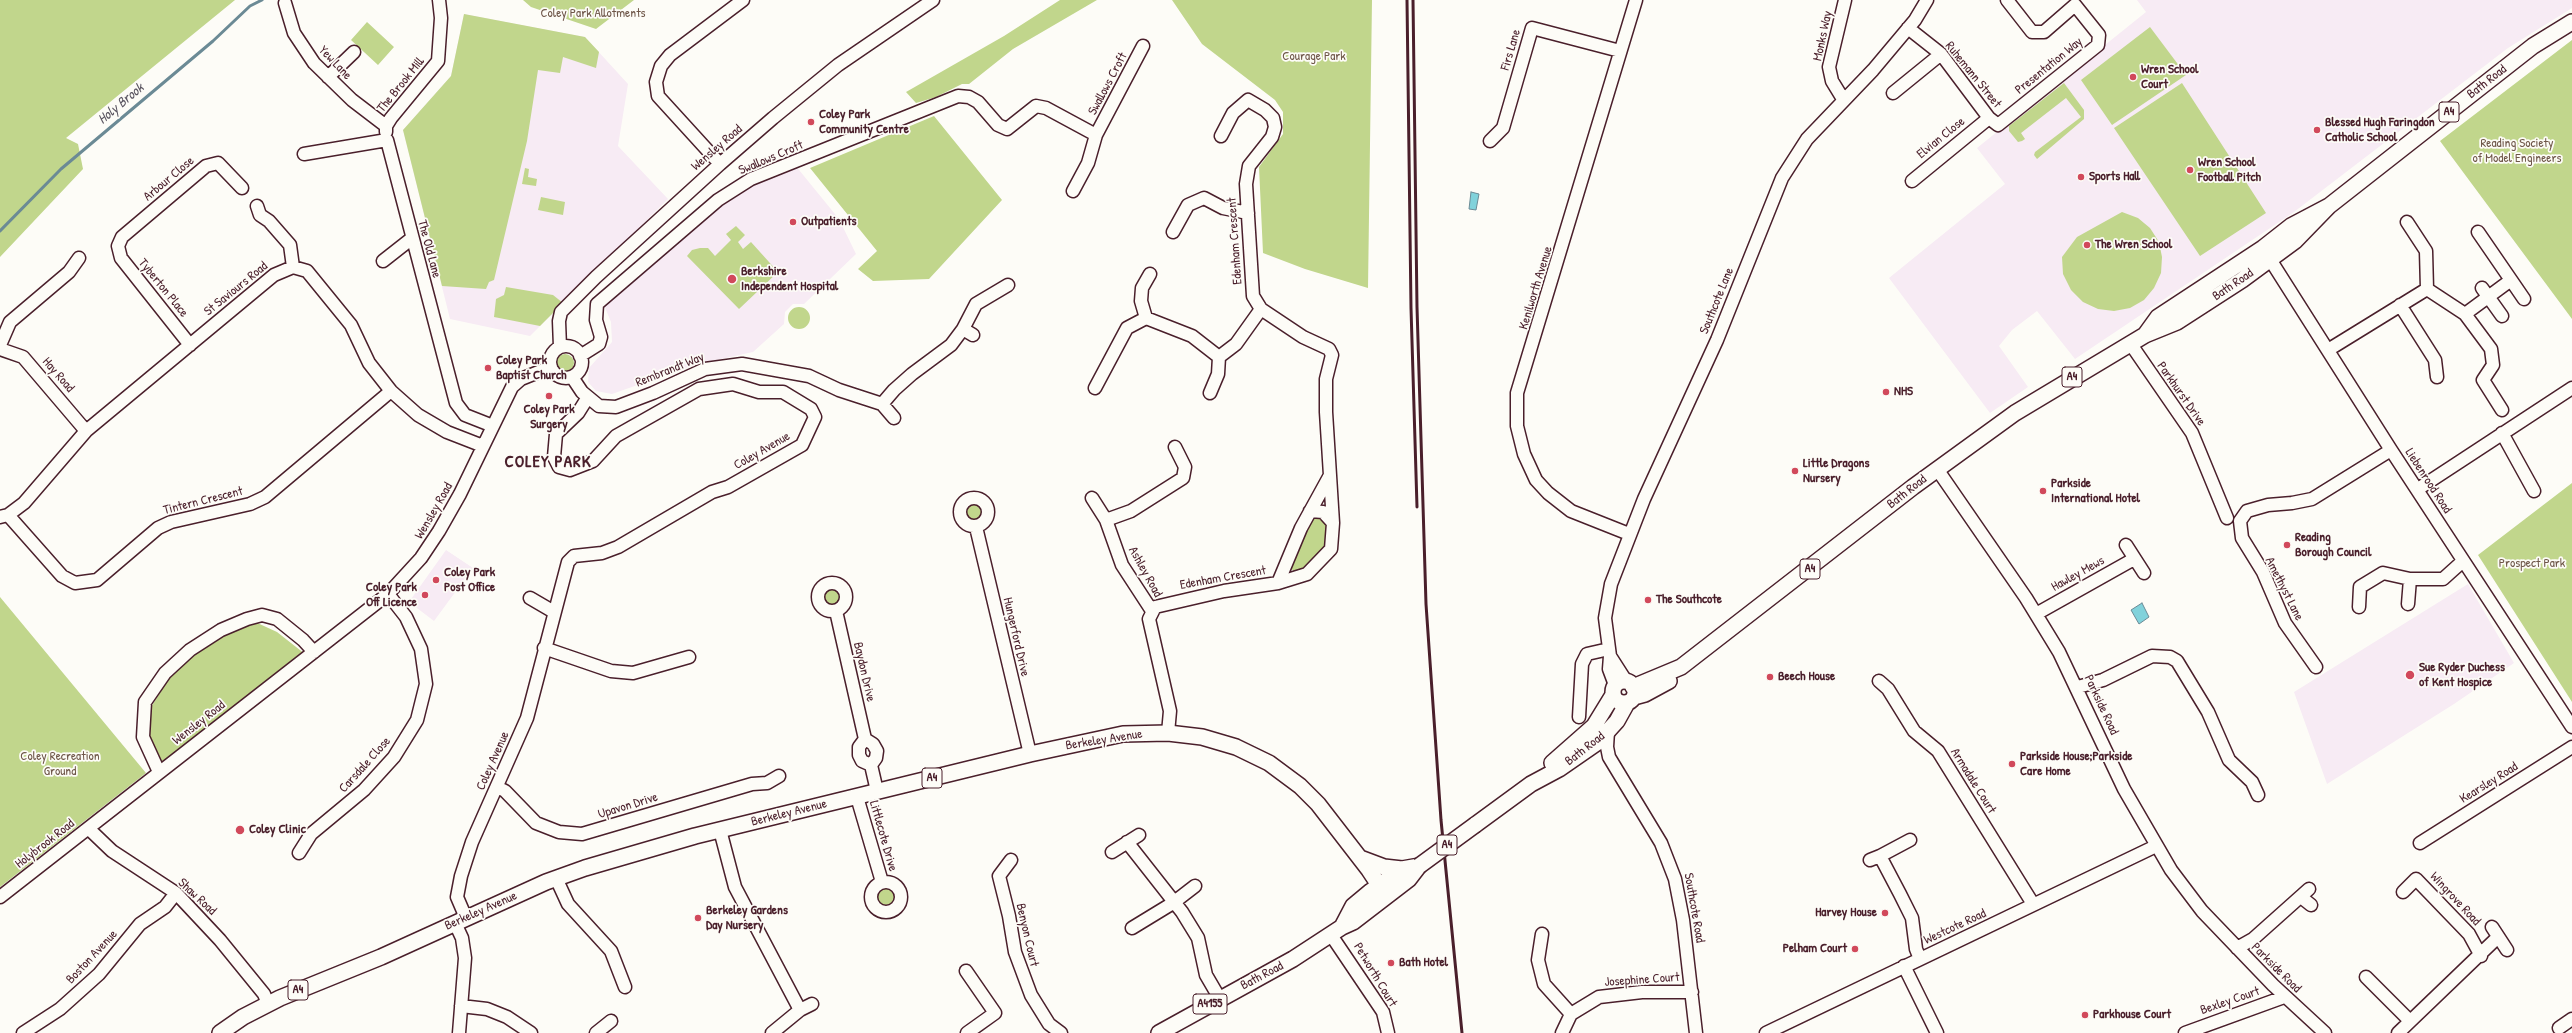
<!DOCTYPE html>
<style>
body{margin:0}
canvas{display:block;background:#fdfcf7}
</style>
<canvas width="2572" height="1033"></canvas>
<script>
const context = document.querySelector('canvas').getContext('2d');
context.lineJoin = 'round';
function fill(path, color) { context.fillStyle = color; context.fill(path, 'evenodd'); }
const toPath = rows => new Path2D(rows.map(r => 'M' + r).join(''));
function stroke(path, color, width, dash) { context.strokeStyle = color; context.lineWidth = width; context.lineCap = dash ? 'butt' : 'round'; context.setLineDash(dash || []); context.stroke(path); }
function write(font, color, halo, rows, align = 'center') {
  context.font = font + ' "Patrick Hand",sans-serif'; context.lineWidth = 3.5; context.setLineDash([]); context.textBaseline = 'middle'; context.strokeStyle = halo; context.fillStyle = color; for (const [text, x, y, turn = 0] of rows) {
    context.save(); context.translate(x, y); context.rotate((+turn || 0) * Math.PI / 180); context.textAlign = isNaN(turn) ? turn : align; if (halo) context.strokeText(text, 0, 0); context.fillText(text, 0, 0); context.restore();
  }
}
const built = toPath([
 [2137,0,2572,0,2572,8,2508,48,2294,212,2075,359,2037,311,2012,330,1999,346,2028,387,1990,413,1889,278,2005,184,1977,148,2146,12],
 [464,14,585,37,628,84,618,146,668,199,530,336,450,319,403,130,451,76],
 [795,165,839,219,856,254,804,304,793,304,785,312,784,324,753,352,694,365,612,394,596,391,588,382,589,368,612,342,611,322,604,305,735,194],
 [446,550,473,568,434,621,409,602],
 [2468,584,2514,663,2454,704,2327,784,2294,692]
]);
const green = toPath([
 [0,0,235,0,66,138,78,144,83,169,0,257],
 [523,0,634,0,596,29,531,7],
 [1060,0,1097,0,1013,49,969,84,962,84,936,97,916,103,906,92,1004,36],
 [1172,0,1372,0,1368,288,1305,269,1263,253,1259,167,1283,134,1283,112,1275,100,1202,44],
 [464,14,585,37,599,52,596,68,563,57,560,73,538,70,527,141,494,280,489,282,486,289,442,286,403,130,451,76],
 [367,22,394,47,378,65,351,40],
 [2150,27,2186,75,2112,125,2081,80],
 [2572,40,2572,319,2440,141],
 [2064,83,2084,110,2084,119,2037,159,2034,155,2035,152,2081,117,2066,98,2021,133,2025,139,2022,141,2018,142,2009,131,2009,126],
 [2182,83,2266,213,2200,256,2114,128],
 [934,116,1002,200,929,279,873,281,858,269,877,251,810,168],
 [525,168,529,169,528,177,537,179,536,186,522,184],
 [541,197,565,202,563,215,538,210],
 [2122,212,2138,218,2150,228,2159,242,2162,257,2161,273,2154,288,2144,300,2130,308,2114,311,2098,309,2083,302,2071,290,2063,274,2062,257,2077,237],
 [736,226,745,235,738,242,743,249,751,242,778,272,739,309,687,256,692,250,700,248,708,248,715,256,731,240,726,234],
 [506,287,553,295,563,303,540,326,494,317,496,299,504,295],
 '788 318a11 11 0 1 1 22 0a11 11 0 1 1-22 0Z',
 '556 363a9 9 0 1 1 18 0a9 9 0 1 1-18 0Z',
 [2572,483,2572,702,2478,555],
 '965 512a9 9 0 1 1 18 0a9 9 0 1 1-18 0Z',
 [1318,515,1326,518,1328,542,1312,567,1294,572,1289,565,1311,517],
 '823 598a9 9 0 1 1 18 0a9 9 0 1 1-18 0Z',
 [0,597,146,773,0,887],
 [253,621,277,632,305,654,162,765,149,743,148,712,176,667,230,630],
 '877 896a9 9 0 1 1 18 0a9 9 0 1 1-18 0Z'
]);
const water = toPath([
 [1471,192,1479,194,1476,210,1469,209,1471,192],
 [2142,603,2149,617,2139,624,2131,610,2142,603]
]);
const stream = toPath([
 [0,231,61,169,213,41,250,6,262,0]
]);
const minor = toPath([
 [285,3,294,33,314,63,352,100,386,126],
 [1908,28,1941,54,1989,118,1998,125,2098,45,2099,35,2075,5,2044,32,2032,32,2007,0],
 [328,77,354,52],
 [1893,93,1941,54],
 [1843,99,1832,81,1829,67,1845,0],
 [386,132,386,126,391,118,438,61,441,18,439,0],
 [1490,141,1503,128,1532,28,1620,51],
 [304,154,387,140,456,403,465,415,493,426],
 [720,164,658,96,656,82,661,66,670,55,743,0],
 [1912,181,1989,118],
 [1073,191,1088,163,1096,135,1143,46],
 [257,206,260,215,269,221,290,245,293,267],
 [2407,222,2426,251,2427,289],
 [1173,232,1188,205,1204,198,1223,208,1248,213],
 [2266,253,2391,450,2572,727],
 [383,261,411,239],
 [2511,280,2524,299],
 [2482,288,2502,316],
 [2400,305,2435,360,2437,377],
 [2465,314,2511,280,2478,232],
 [1146,318,1141,301,1142,288,1150,274],
 [963,329,973,335],
 [2130,343,2192,433,2227,518],
 [0,345,10,322,69,272,79,258],
 [190,345,121,258,118,246,122,237,206,166,218,163,242,188],
 '550 362a16 16 0 1 1 32 0a16 16 0 1 1-32 0Z',
 [560,347,559,321,561,312,596,277,720,164,773,118,838,65,933,0],
 [0,349,23,357,86,431],
 [2328,350,2427,289,2465,314,2491,349,2493,365,2483,380,2502,410],
 [580,356,599,344,601,337,596,320,597,304,718,200,751,179,958,96,969,97,978,102,998,125,1007,129,1036,106,1046,108,1096,135],
 [572,377,582,392,599,406,616,407,653,393,705,369,742,364,809,376,839,390,882,404,894,390,912,374,951,345,963,329,976,304,1008,285],
 [1095,388,1127,328,1146,318,1192,336,1219,357,1236,344,1261,309],
 [1210,393,1218,374,1219,357],
 [882,404,894,418],
 [2502,433,2534,491],
 [1937,469,2026,598,2059,652,2124,789,2171,870,2202,911,2273,985,2325,1033],
 [2418,489,2572,388],
 '960 512a14 14 0 1 1 28 0a14 14 0 1 1-28 0Z',
 [1092,498,1106,520,1122,565,1152,611],
 [1310,511,1323,512,1333,523],
 [8,515,62,576,75,583,97,580,158,528,171,522,250,504,265,497,391,391],
 [0,517,8,515,24,503,86,431,274,275,293,267,307,271,351,325,369,363,391,391,418,415,447,432,483,446],
 [1106,520,1131,511,1183,478,1185,467,1175,447],
 [976,527,1030,754],
 [1629,534,1571,511,1548,493,1536,480,1524,454,1517,426,1517,393,1636,0],
 [2126,545,2144,573],
 '818 597a14 14 0 1 1 28 0a14 14 0 1 1-28 0Z',
 [1278,583,1301,528,1329,477],
 [530,598,554,612],
 [2408,604,2410,579],
 [2359,607,2360,587,2383,573,2410,579,2443,579,2463,561],
 [836,611,865,739,873,744,877,751,876,758,871,765,877,791],
 [2036,614,2134,559],
 [544,648,611,671,633,673,689,657],
 [1610,656,1626,681],
 [2316,667,2285,623,2263,572,2242,538,2240,521,2247,511,2268,505,2292,503,2312,499,2391,450],
 [1879,681,1888,689,1914,731,1938,751,2033,904],
 [1615,685,1609,669,1610,656,1605,618,1611,584,1644,499,1717,340,1782,178,1807,139,1873,70,1915,20,1927,0],
 [2078,687,2103,680,2152,656,2170,657,2177,661,2208,712,2229,760,2252,782,2258,795],
 [1579,717,1582,664,1587,654,1609,649],
 [1608,731,1607,747,1609,757,1661,843,1675,879,1683,920,1696,1033],
 [1168,733,1170,711,1149,619,1155,607,1224,591,1278,583,1307,574,1331,549,1333,523,1326,412,1326,379,1332,355,1329,349,1303,337,1261,309,1253,296,1246,184,1249,166,1272,137,1275,127,1273,118,1265,110,1248,100,1233,113,1221,136],
 [865,739,859,747,859,755,862,761,871,765],
 [159,772,143,737,145,702,165,673,190,650,221,630,247,619,262,615,277,619,303,640,314,652],
 [497,787,505,791,536,823,559,832,582,834,752,784,767,783,779,776],
 [857,797,882,882],
 [89,829,112,851,176,893,220,940,264,994,268,1004],
 [720,830,735,887,800,1010],
 [1127,842,1182,912,1198,938,1206,975,1220,999],
 [2420,843,2572,747],
 [1112,852,1139,835],
 [299,853,311,834,364,790,394,757,417,720,426,684,421,649,406,617,388,594],
 [1880,856,1910,840],
 [1011,860,999,876,1009,916,1015,952,1031,995,1049,1024,1061,1033],
 [1870,860,1880,856,1900,894,1912,918,1916,949,1920,959],
 [556,878,568,904,611,951,625,987],
 '871 897a15 15 0 1 1 30 0a15 15 0 1 1-30 0Z',
 [2403,892,2416,879,2469,934,2481,956],
 [0,897,388,594,421,558,439,531,460,494,512,387,521,379,551,367],
 [2301,897,2311,905],
 [466,918,457,897,461,876,472,842,527,718,568,562,574,556,602,553,618,547,712,492,728,487,802,445,815,417,811,409,783,392,759,392,733,384,699,389,616,436,593,461,570,470,559,467,554,457,556,434,578,413,588,397],
 [455,923,462,938,465,958,459,1033],
 [2492,927,2507,950],
 [1132,928,1173,903,1195,886],
 [1542,934,1538,960,1544,984,1571,1014],
 [1331,935,1383,1012,1388,1033],
 [2237,948,2253,939,2309,889],
 [1904,966,1937,1033],
 [966,971,995,1013,967,1033],
 [2366,977,2410,1021],
 [461,1006,487,1009,507,1017,531,1033],
 [2559,1028,2572,1019],
 [23,1033,60,1009,99,974,140,924,165,907,176,893],
 [596,1033,611,1021],
 [772,1033,800,1010,812,1004],
 [1562,1033,1571,1014,1599,997,1642,992,1692,992],
 [1766,1033,2156,846],
 [2185,1033,2284,997],
 [2398,1033,2498,937]
]);
const major = toPath([
 [2145,335,2158,317,2263,248,2291,226,2329,206,2533,46,2572,22],
 '1613 692a11 11 0 1 1 22 0a11 11 0 1 1-22 0Z',
 [1633,687,1681,667,1913,487,2015,413,2145,335,2177,322,2242,280,2295,241,2329,206],
 [1634,697,1645,694,1669,681],
 [1552,763,1594,726,1613,695],
 [1475,825,1531,784,1559,769,1598,742,1617,721,1627,703],
 [1360,858,1384,867,1402,869],
 [1342,927,1353,906,1371,891,1402,869,1419,866],
 [220,1033,243,1017,280,998,381,957,546,882,585,868,695,836,1030,754,1123,734,1168,733,1202,737,1236,747,1269,763,1300,786,1318,804,1369,870,1379,885,1382,899],
 [1159,1033,1293,959,1342,927,1353,922,1409,879,1419,866]
]);
const rail = toPath([
 [1407,0,1411,308,1417,507],
 [1413,0,1417,307,1426,604,1441,820,1462,1033]
]);
const majorBridge = toPath([
 [1419,866,1475,825]
]);
const markers = [
 [2133,77,4,"#d1495b"],
 [811,122,4,"#d1495b"],
 [2317,130,4,"#d1495b"],
 [2190,170,4,"#d1495b"],
 [2081,177,4,"#d1495b"],
 [793,222,4,"#d1495b"],
 [2087,245,4,"#d1495b"],
 [732,279,5,"#d1495b"],
 [488,368,4,"#d1495b"],
 [1886,392,4,"#d1495b"],
 [549,396,4,"#d1495b"],
 [1795,471,4,"#d1495b"],
 [2043,491,4,"#d1495b"],
 [2287,545,4,"#d1495b"],
 [436,580,4,"#d1495b"],
 [425,595,4,"#d1495b"],
 [1648,600,4,"#d1495b"],
 [2410,675,5,"#d1495b"],
 [1770,677,4,"#d1495b"],
 [2012,764,4,"#d1495b"],
 [240,830,5,"#d1495b"],
 [1885,913,4,"#d1495b"],
 [698,918,4,"#d1495b"],
 [1855,949,4,"#d1495b"],
 [1391,963,4,"#d1495b"],
 [2085,1015,4,"#d1495b"]
];
const shields = [
 [2449,112,20],
 [2072,377,20],
 [1810,569,20],
 [932,778,20],
 [1447,845,20],
 [298,990,20],
 [1210,1004,34]
];
const shieldNames = [
 ["A4",2449,112],
 ["A4",2072,377],
 ["A4",1810,569],
 ["A4",932,778],
 ["A4",1447,845],
 ["A4",298,990],
 ["A4155",1210,1004]
];
const parkNames = [
 ["Coley Park Allotments",593,14],
 ["Courage Park",1314,57],
 ["Reading Society",2517,144],
 ["of Model Engineers",2517,159],
 ["Prospect Park",2532,564],
 ["Coley Recreation",60,757],
 ["Ground",60,772]
];
const streetNames = [
 ["Monks Way",1823,36,-78],
 ["Firs Lane",1511,50,-74],
 ["Yew Lane",335,63,46],
 ["Presentation Way",2049,66,-39],
 ["Ruhemann Street",1973,75,51],
 ["Bath Road",2487,82,-38],
 ["Swallows Croft",1108,84,-62],
 ["The Brook Mill",401,85,-51],
 ["Elvian Close",1941,138,-39],
 ["Wensley Road",717,148,-41],
 ["Swallows Croft",771,158,-23],
 ["Arbour Close",169,179,-40],
 ["Edenham Crescent",1235,241,-94],
 ["The Old Lane",429,249,75],
 ["Bath Road",2233,285,-34],
 ["Tyberton Place",163,288,51],
 ["Kenilworth Avenue",1536,288,-73],
 ["St Saviours Road",236,289,-39],
 ["Southcote Lane",1717,301,-68],
 ["Rembrandt Way",670,370,-22],
 ["Hay Road",58,375,49],
 ["Parkhurst Drive",2181,394,55],
 ["Coley Avenue",762,451,-30],
 ["Liebenrood Road",2428,481,57],
 ["Bath Road",1907,492,-38],
 ["Tintern Crescent",203,501,-14],
 ["Wensley Road",434,511,-60],
 ["Ashley Road",1145,572,61],
 ["Hawley Mews",2078,574,-29],
 ["Edenham Crescent",1223,578,-10],
 ["Amethyst Lane",2284,589,63],
 ["Hungerford Drive",1016,637,77],
 ["Baydon Drive",864,672,77],
 ["Parkside Road",2101,705,65],
 ["Wensley Road",199,723,-38],
 ["Berkeley Avenue",1104,740,-9],
 ["Bath Road",1585,749,-38],
 ["Coley Avenue",493,761,-66],
 ["Carsdale Close",365,765,-48],
 ["Armadale Court",1973,781,58],
 ["Kearsley Road",2489,783,-32],
 ["Upavon Drive",628,806,-17],
 ["Berkeley Avenue",789,813,-14],
 ["Littlecote Drive",883,836,74],
 ["Holybrook Road",45,844,-38],
 ["Shaw Road",197,897,43],
 ["Wingrove Road",2455,899,47],
 ["Southcote Road",1694,908,80],
 ["Berkeley Avenue",481,911,-24],
 ["Westcote Road",1955,927,-25],
 ["Benyon Court",1027,935,77],
 ["Boston Avenue",92,957,-47],
 ["Parkside Road",2276,968,45],
 ["Petworth Court",1375,975,59],
 ["Bath Road",1262,976,-28],
 ["Josephine Court",1642,980,-4],
 ["Bexley Court",2230,1001,-19]
];
const poiNames = [
 ["Wren School",2141,70],
 ["Court",2141,85],
 ["Coley Park",819,115],
 ["Community Centre",819,130],
 ["Blessed Hugh Faringdon",2325,123],
 ["Catholic School",2325,138],
 ["Wren School",2198,163],
 ["Football Pitch",2198,178],
 ["Sports Hall",2089,177],
 ["Outpatients",801,222],
 ["The Wren School",2095,245],
 ["Berkshire",741,272],
 ["Independent Hospital",741,287],
 ["Coley Park",496,361],
 ["Baptist Church",496,376],
 ["NHS",1894,392],
 ["Coley Park",549,410,"center"],
 ["Surgery",549,425,"center"],
 ["Little Dragons",1803,464],
 ["Nursery",1803,479],
 ["Parkside",2051,484],
 ["International Hotel",2051,499],
 ["Reading",2295,538],
 ["Borough Council",2295,553],
 ["Coley Park",444,573],
 ["Post Office",444,588],
 ["Coley Park",417,588,"right"],
 ["Off Licence",417,603,"right"],
 ["The Southcote",1656,600],
 ["Sue Ryder Duchess",2419,668],
 ["of Kent Hospice",2419,683],
 ["Beech House",1778,677],
 ["Parkside House;Parkside",2020,757],
 ["Care Home",2020,772],
 ["Coley Clinic",249,830],
 ["Berkeley Gardens",706,911],
 ["Day Nursery",706,926],
 ["Harvey House",1877,913,"right"],
 ["Pelham Court",1847,949,"right"],
 ["Bath Hotel",1399,963],
 ["Parkhouse Court",2093,1015]
];
const waterNames = [
 ["Holy Brook",121,104,-40]
];
const districtNames = [
 ["COLEY PARK",548,462]
];
fill(built, '#f7ebf4');
fill(green, '#c1d68c');
fill(water, '#81d2db');
stroke(water, '#6b8a95', 1);
stroke(stream, '#6b8a95', 3);
stroke(minor, '#4a1f2b', 15);
stroke(major, '#4a1f2b', 18);
stroke(minor, '#fdfcf7', 12);
stroke(major, '#fdfcf7', 15);
stroke(rail, '#4a1f2b', 3);
stroke(majorBridge, '#4a1f2b', 18, []);
stroke(majorBridge, '#fdfcf7', 15);
for (const [x, y, r, color] of markers) { const dot = new Path2D(); dot.arc(x, y, r, 0, 2 * Math.PI); context.fillStyle = color; context.fill(dot); stroke(dot, '#fdfcf7', 1.5); }
for (const [x, y, w] of shields) { const box = new Path2D(); box.roundRect(x - w / 2, y - 10, w, 20, 3); context.fillStyle = '#fdfcf7'; context.fill(box); stroke(box, '#4a1f2b', 1); }
write('bold 12px', '#4a1f2b', null, shieldNames);
write('13px', '#6e5648', '#fdfcf7', parkNames);
write('13px', '#4a1f2b', '#fdfcf7', streetNames);
write('bold 13px', '#4a1f2b', '#fdfcf7', poiNames, 'left');
write('italic 14px', '#5a5560', '#fdfcf7', waterNames);
context.letterSpacing = '1px';
write('bold 17px', '#4a1f2b', '#fdfcf7', districtNames);
context.letterSpacing = '0px';
</script>
